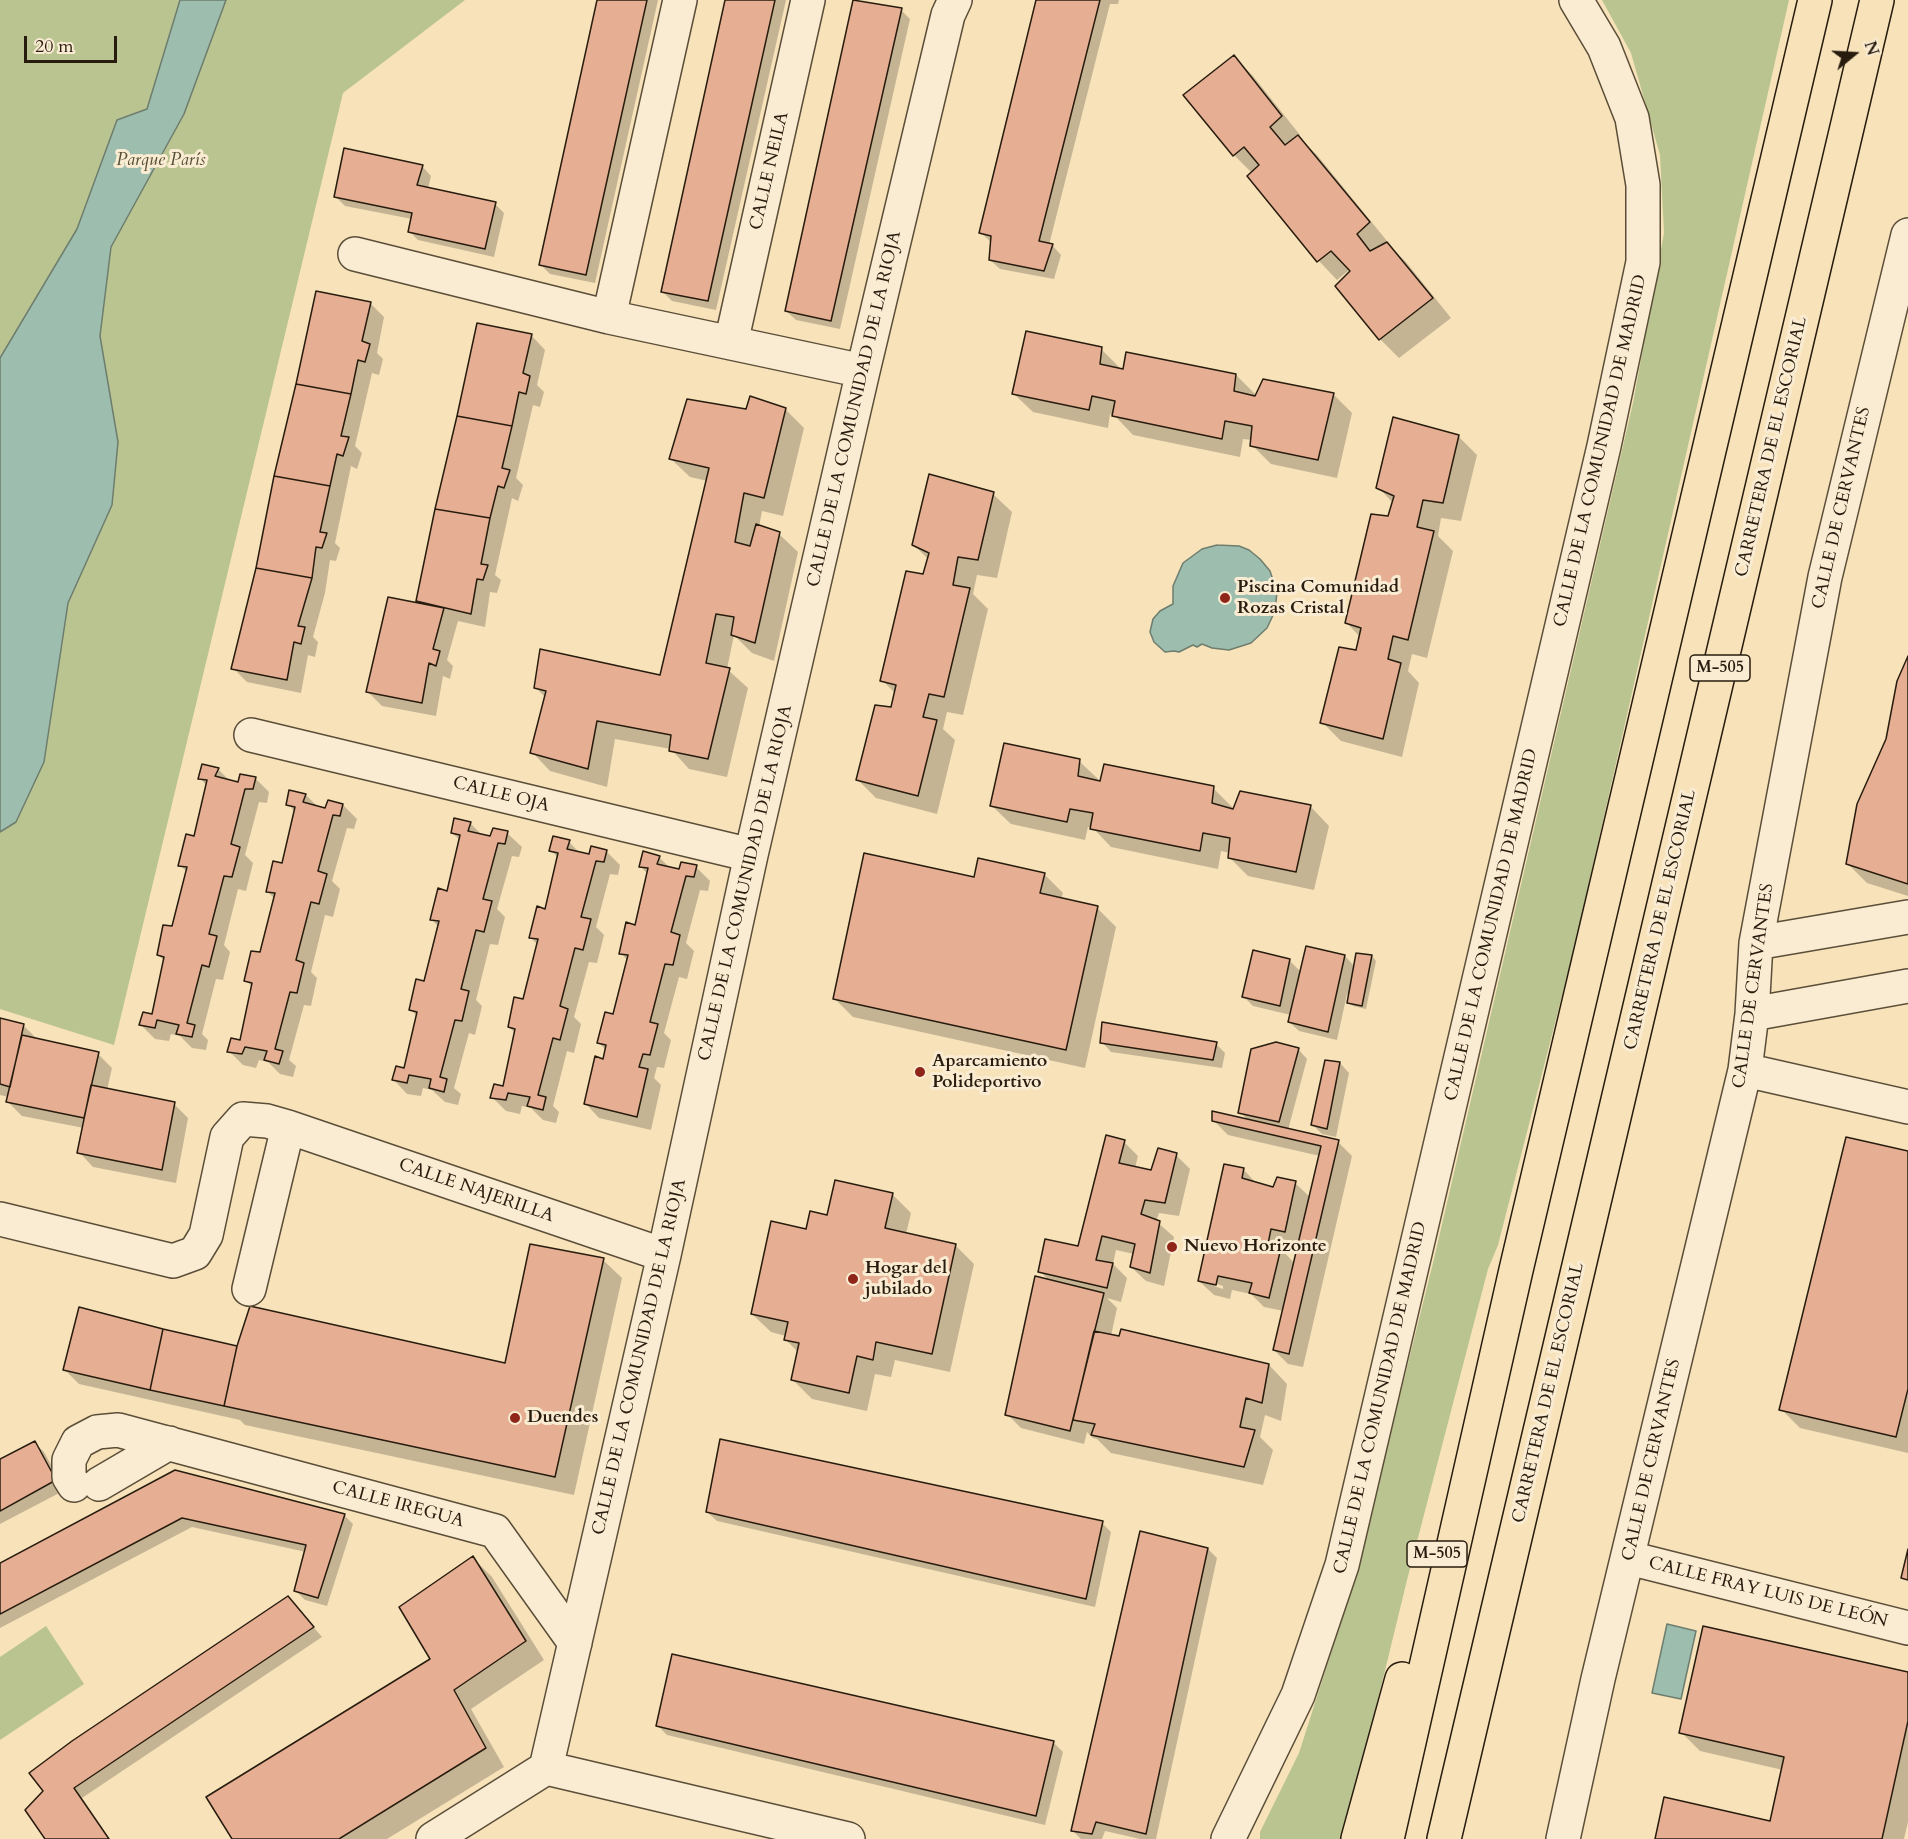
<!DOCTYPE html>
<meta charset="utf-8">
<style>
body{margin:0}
#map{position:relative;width:1908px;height:1839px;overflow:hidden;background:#f7e2b9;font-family:Cardo,serif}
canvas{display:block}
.north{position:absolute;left:1824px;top:24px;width:60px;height:60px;-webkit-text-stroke:4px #faecd2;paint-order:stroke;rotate:72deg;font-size:16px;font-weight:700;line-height:24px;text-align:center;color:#271c0e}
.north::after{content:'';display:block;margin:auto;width:21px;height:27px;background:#271c0e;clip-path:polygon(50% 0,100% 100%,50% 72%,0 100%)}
.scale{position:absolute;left:24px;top:36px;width:93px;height:27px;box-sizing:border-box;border:3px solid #271c0e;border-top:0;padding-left:8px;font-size:18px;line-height:21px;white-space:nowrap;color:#271c0e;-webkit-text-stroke:4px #faecd2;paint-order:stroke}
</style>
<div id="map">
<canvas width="1908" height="1839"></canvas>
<div class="north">N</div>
<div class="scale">20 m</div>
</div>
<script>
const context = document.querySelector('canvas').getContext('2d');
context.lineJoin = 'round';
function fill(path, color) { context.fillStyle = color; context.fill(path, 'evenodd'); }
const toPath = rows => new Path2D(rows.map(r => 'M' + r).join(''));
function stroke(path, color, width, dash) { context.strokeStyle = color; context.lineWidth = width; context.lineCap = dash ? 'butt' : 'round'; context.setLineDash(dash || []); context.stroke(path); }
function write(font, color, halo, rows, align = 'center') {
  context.font = font + ' Cardo,serif'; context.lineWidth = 6; context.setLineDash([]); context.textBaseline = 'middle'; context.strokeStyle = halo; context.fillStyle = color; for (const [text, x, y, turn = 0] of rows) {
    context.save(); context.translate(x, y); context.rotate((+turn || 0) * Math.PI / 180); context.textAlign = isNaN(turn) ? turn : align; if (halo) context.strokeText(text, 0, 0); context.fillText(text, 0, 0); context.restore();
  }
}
const green = toPath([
 [0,0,465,0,343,93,114,1045,0,1009],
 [1602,0,1789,0,1573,953,1498,1245,1488,1269,1407,1580,1344,1839,1260,1839,1260,1832,1299,1753,1353,1584,1433,1263,1633,403,1664,233,1660,155,1631,53],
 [46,1626,84,1684,0,1740,0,1657]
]);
const water = toPath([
 [180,0,226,0,184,114,111,247,100,336,118,442,112,505,68,603,44,762,16,822,0,832,0,358,77,229,117,120,147,109,180,0],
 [1217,545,1239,546,1249,550,1260,559,1270,571,1277,592,1275,611,1267,628,1251,643,1229,650,1212,648,1202,644,1197,647,1193,645,1179,652,1174,651,1165,652,1154,642,1150,632,1153,619,1160,611,1173,604,1173,586,1183,563,1202,549,1217,545],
 [1667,1624,1696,1631,1681,1699,1652,1693,1667,1624]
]);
const shadow = toPath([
 [599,0,658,0,595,283,550,274,541,265],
 [726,0,786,0,716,310,672,301,663,292],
 [854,0,901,10,910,19,840,329,796,320,786,311],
 [1038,0,1119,0,1118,4,1110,4,1049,245,1052,245,1061,255,1054,279,1000,269,990,260,992,243,981,233],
 [1234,57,1253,76,1300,135,1298,137,1317,155,1387,241,1386,242,1406,262,1451,318,1399,358,1380,339,1337,286,1356,267,1354,266,1337,280,1319,261,1249,176,1252,173,1234,155],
 [422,166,431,176,428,189,495,204,504,213,494,257,418,240,409,231,412,219,345,206,336,197],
 [370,303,384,317,377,353,383,359,379,375,372,373,355,446,362,453,357,469,351,466,335,543,340,548,336,561,330,560,325,593,313,637,318,642,315,657,308,655,301,693,247,682,233,668],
 [531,335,545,350,537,385,544,392,540,407,533,405,516,478,523,485,518,501,512,498,495,575,501,580,497,593,490,592,485,627,458,621,447,660,453,666,450,679,443,676,436,716,382,706,368,692,389,598,417,602,436,509],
 [1101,349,1120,368,1120,370,1236,375,1255,394,1254,402,1333,394,1352,413,1337,478,1271,464,1252,445,1252,440,1243,439,1240,457,1133,435,1114,415,1110,414,1108,428,1033,412,1014,394],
 [785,409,804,428,783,516,762,511,759,527,779,534,798,552,774,661,752,653,734,635,727,669,748,688,727,777,689,769,671,749,615,739,607,787,550,771,532,752,546,698,536,688,661,677,708,481,690,477,671,459,747,411],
 [1458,436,1477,455,1461,521,1441,518,1438,536,1453,551,1427,658,1412,654,1408,671,1419,683,1402,757,1341,741,1322,722,1357,652,1360,637,1347,623,1389,518,1393,503,1378,487],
 [993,494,1012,512,997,578,977,575,973,594,988,609,963,715,947,712,943,729,955,740,937,814,876,798,857,779,892,709,896,694,882,680,924,575,929,560,913,544],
 [1908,659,1908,896,1867,883,1848,864,1888,739],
 [1079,761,1098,779,1098,782,1213,788,1234,809,1241,792,1311,807,1329,826,1314,890,1248,876,1229,857,1230,853,1221,851,1218,869,1111,847,1092,827,1088,827,1085,840,1011,824,992,806],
 [218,769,230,781,239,783,255,778,269,792,267,803,259,802,245,855,253,863,246,891,238,889,224,945,230,952,223,980,216,979,202,1034,208,1040,206,1050,192,1048,180,1036,171,1034,169,1041,155,1039,141,1025,153,1016,165,961,158,955,173,928,187,872,180,865,195,838,207,786,200,778],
 [306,795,318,807,326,810,343,805,357,819,354,829,347,828,332,881,340,889,333,917,325,915,311,972,317,978,311,1006,304,1005,289,1060,296,1066,293,1077,280,1074,268,1062,259,1060,256,1068,243,1065,229,1051,241,1042,253,987,246,981,261,954,275,899,268,892,283,864,295,812,288,804],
 [470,823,482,835,491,837,507,833,522,847,519,857,512,856,497,909,505,917,498,945,490,944,476,1000,482,1006,475,1035,469,1033,454,1088,461,1094,458,1105,445,1102,432,1090,423,1088,421,1096,407,1094,393,1079,405,1070,417,1016,410,1009,425,982,439,927,432,920,448,893,460,840,452,833],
 [569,842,581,854,590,856,606,851,620,865,618,875,610,874,596,927,604,935,597,963,589,962,574,1017,581,1024,574,1053,567,1051,553,1106,559,1112,556,1123,543,1120,531,1108,522,1106,520,1114,506,1111,492,1097,504,1088,516,1034,509,1027,524,1000,538,945,531,938,546,911,558,858,551,850],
 [659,857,671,869,680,871,696,867,710,881,708,891,700,890,686,943,694,951,687,979,679,977,664,1033,671,1040,664,1068,657,1067,654,1078,661,1085,651,1130,599,1118,585,1103,604,1060,606,1050,599,1043,614,1016,628,961,621,953,636,926,648,874,641,867],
 [1044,874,1063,893,1061,900,1097,908,1116,927,1085,1068,853,1017,834,998,975,879],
 [1345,956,1355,967,1372,956,1376,961,1366,1009,1353,1006,1349,1002,1350,995,1347,994,1337,1040,1299,1031,1289,1022,1291,1015,1253,1006,1244,997,1289,960,1301,972],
 [0,1020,23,1025,38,1040,98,1054,112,1068,107,1090,174,1104,188,1118,176,1183,93,1167,79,1152,84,1128,22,1116,8,1102,9,1097,0,1095],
 [1102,1042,1216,1044,1225,1053,1222,1068,1111,1052],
 [1298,1049,1307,1059,1288,1130,1338,1142,1352,1156,1303,1367,1288,1364,1274,1350,1284,1311,1264,1307,1251,1294,1232,1290,1230,1299,1214,1295,1199,1281,1243,1169,1257,1184,1274,1189,1295,1183,1311,1198,1320,1156,1228,1135,1214,1121,1249,1121,1240,1112],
 [1285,1242,1299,1245,1295,1264,1283,1251],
 [1214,1283,1223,1286,1223,1289,1214,1286],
 [1340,1063,1349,1073,1336,1137,1322,1134,1313,1125],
 [1124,1142,1138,1156,1135,1168,1152,1171,1176,1155,1190,1169,1179,1216,1159,1213,1156,1221,1174,1237,1164,1286,1146,1281,1131,1267,1134,1254,1116,1250,1113,1264,1127,1278,1121,1302,1107,1298,1117,1308,1111,1336,1269,1365,1287,1384,1281,1421,1265,1415,1260,1437,1273,1450,1263,1485,1111,1453,1097,1439,1093,1438,1087,1432,1084,1444,1021,1428,1007,1414,1050,1282,1040,1271,1079,1248],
 [1908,1153,1908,1453,1800,1428,1781,1409],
 [892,1194,911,1213,906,1234,955,1245,974,1264,950,1372,895,1360,891,1377,875,1374,867,1411,812,1399,793,1380,799,1353,785,1339,786,1336,771,1332,752,1314,807,1231,828,1217],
 [603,1260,622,1278,574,1495,245,1425,240,1420,79,1384,65,1370,238,1347,506,1365],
 [35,1443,44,1452,65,1490,0,1524,0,1461],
 [176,1472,344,1515,353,1524,327,1606,305,1600,296,1591,306,1552,192,1527,0,1628,0,1565],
 [707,1512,1102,1523,1111,1532,1095,1607,717,1521],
 [1208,1549,1217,1558,1156,1839,1140,1839,1105,1831,1102,1839,1081,1839,1072,1830],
 [473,1558,492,1577,544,1660,471,1709,504,1767,387,1839,233,1839,432,1659],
 [288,1598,322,1637,82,1798,110,1839,47,1839,45,1791],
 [1908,1673,1908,1822,1904,1839,1656,1839,1771,1823,1783,1770,1700,1751,1681,1732],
 [658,1726,1053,1742,1063,1752,1045,1825,667,1735]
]);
const building = toPath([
 [597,0,647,0,586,275,539,265,597,0],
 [725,0,775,0,708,301,661,292,725,0],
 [853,0,902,8,831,321,785,311,853,0],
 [1036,0,1100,0,1039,241,1053,244,1044,271,989,260,991,236,979,233,1036,0],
 [1234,55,1282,116,1270,127,1285,145,1298,135,1370,222,1357,234,1370,251,1387,242,1433,298,1379,340,1335,286,1350,271,1331,251,1317,262,1247,176,1259,165,1244,147,1233,156,1183,95,1234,55],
 [344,148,423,165,417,185,496,202,485,249,408,232,412,213,334,197,344,148],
 [316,291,371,302,362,341,370,344,365,362,358,360,351,394,296,384,316,291],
 [477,323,532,334,523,373,530,376,526,394,519,392,512,426,457,416,477,323],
 [1026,331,1102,347,1100,364,1123,369,1126,352,1236,374,1234,391,1255,396,1263,379,1334,393,1318,460,1250,446,1252,426,1225,421,1222,439,1112,416,1115,401,1092,396,1089,410,1012,394,1026,331],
 [296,384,351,394,341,436,349,437,343,456,337,454,330,486,274,476,296,384],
 [750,396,786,408,764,498,744,493,735,542,750,546,756,524,780,532,755,643,731,635,734,617,716,614,706,663,730,668,708,759,669,751,671,735,597,721,588,769,530,753,546,691,534,688,540,649,660,675,709,468,669,459,687,399,746,409,750,396],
 [457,416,512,426,502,468,510,470,504,488,498,486,490,518,435,509,457,416],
 [1393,417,1459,435,1443,503,1423,500,1417,527,1434,531,1408,640,1393,636,1388,659,1401,663,1383,739,1320,723,1339,647,1356,650,1361,628,1345,623,1371,514,1388,516,1394,496,1376,488,1393,417],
 [929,474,994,492,978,560,958,557,953,585,970,588,944,697,929,694,923,717,937,720,918,796,856,780,875,705,891,707,896,685,880,681,906,571,923,574,929,553,912,545,929,474],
 [274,476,330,486,320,532,327,533,322,548,316,547,312,578,256,568,274,476],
 [435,509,490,518,481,564,488,565,483,580,477,579,471,614,416,601,435,509],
 [256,568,312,578,298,626,305,627,301,644,294,642,287,680,231,669,256,568],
 [388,597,444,608,433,649,440,651,436,666,429,663,422,703,366,692,388,597],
 [1908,656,1908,884,1846,864,1857,804,1886,739,1897,681,1908,656],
 [1004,743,1080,759,1078,776,1100,781,1104,764,1214,786,1212,803,1233,809,1240,791,1311,805,1296,872,1228,858,1230,838,1203,833,1200,851,1090,829,1093,813,1070,809,1067,822,990,806,1004,743],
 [202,764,219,768,215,776,238,782,240,774,256,777,253,789,245,789,231,844,240,847,232,877,224,876,209,934,217,936,209,967,202,965,187,1023,195,1025,192,1037,176,1034,179,1025,157,1020,155,1028,139,1025,143,1012,152,1014,164,957,157,955,163,925,172,926,187,867,178,866,186,834,194,836,207,780,198,779,202,764],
 [289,790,306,794,303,802,325,808,328,800,343,804,340,816,333,815,318,871,327,874,319,904,311,902,296,960,304,963,297,993,290,992,275,1049,283,1051,279,1064,264,1060,267,1051,245,1047,242,1054,227,1052,231,1038,240,1040,252,983,244,981,251,951,260,952,275,893,266,892,273,861,282,863,295,807,286,805,289,790],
 [454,818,471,822,468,831,490,836,493,828,508,831,505,844,498,843,483,899,492,901,484,932,476,930,461,989,469,991,462,1021,455,1020,440,1077,447,1079,444,1092,429,1088,431,1079,409,1075,407,1083,392,1080,396,1066,404,1068,417,1012,409,1010,416,979,424,981,439,921,430,920,438,888,447,891,460,835,451,833,454,818],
 [553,836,570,840,567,849,589,854,591,846,607,850,604,862,596,861,581,917,591,919,583,950,575,948,560,1006,568,1009,560,1040,553,1038,538,1095,546,1097,543,1110,527,1106,530,1097,508,1093,506,1100,490,1098,494,1084,503,1086,515,1029,508,1027,514,997,523,999,538,939,529,938,537,906,545,909,558,853,549,851,553,836],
 [643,851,660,856,657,864,679,869,681,862,697,865,694,877,686,876,671,932,680,935,673,965,665,964,650,1022,658,1024,650,1055,643,1054,639,1067,648,1069,637,1117,584,1104,595,1056,603,1059,606,1045,597,1043,605,1012,613,1014,628,955,619,954,626,922,635,925,648,868,639,867,643,851],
 [864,853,974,877,978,858,1045,873,1040,893,1098,906,1066,1050,833,999,864,853],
 [1306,946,1345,955,1328,1032,1288,1022,1306,946],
 [1253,950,1290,959,1280,1006,1242,997,1253,950],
 [1356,953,1372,955,1362,1006,1347,1003,1356,953],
 [0,1018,24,1024,10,1087,0,1084,0,1018],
 [1102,1022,1217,1042,1213,1060,1100,1043,1102,1022],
 [22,1035,99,1052,84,1118,6,1102,22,1035],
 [1276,1042,1299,1048,1279,1122,1238,1113,1251,1049,1276,1042],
 [1325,1060,1340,1062,1327,1129,1311,1125,1325,1060],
 [91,1085,175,1102,162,1170,77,1153,91,1085],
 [1212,1111,1339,1140,1289,1354,1273,1350,1321,1146,1212,1121,1212,1111],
 [1106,1135,1125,1140,1119,1163,1151,1170,1158,1148,1177,1153,1165,1203,1145,1200,1141,1214,1160,1221,1150,1273,1130,1267,1135,1244,1102,1236,1096,1260,1113,1263,1107,1288,1038,1272,1045,1239,1078,1246,1106,1135],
 [1846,1137,1908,1151,1908,1389,1896,1437,1779,1410,1846,1137],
 [1224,1164,1244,1168,1242,1178,1273,1187,1277,1177,1296,1181,1285,1232,1271,1229,1268,1244,1281,1248,1269,1298,1249,1293,1252,1283,1218,1276,1216,1285,1198,1281,1224,1164],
 [835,1180,893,1193,885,1228,956,1244,932,1354,876,1342,873,1360,857,1356,849,1393,791,1380,799,1343,784,1340,788,1322,751,1314,771,1221,806,1229,810,1211,827,1215,835,1180],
 [530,1244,604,1258,555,1477,224,1406,237,1346,250,1306,505,1363,530,1244],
 [1035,1276,1104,1293,1070,1431,1005,1415,1035,1276],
 [79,1307,163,1329,150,1390,63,1370,79,1307],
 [163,1329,237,1346,224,1406,150,1390,163,1329],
 [1121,1329,1269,1364,1262,1403,1246,1398,1240,1427,1255,1430,1244,1467,1091,1435,1095,1424,1073,1420,1094,1331,1119,1336,1121,1329],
 [720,1439,1103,1521,1086,1599,706,1512,720,1439],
 [35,1441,56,1480,0,1511,0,1459,35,1441],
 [175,1470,345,1514,318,1598,294,1591,306,1545,182,1518,0,1614,0,1563,175,1470],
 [1140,1531,1208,1548,1146,1834,1096,1822,1092,1834,1071,1831,1140,1531],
 [1908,1549,1908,1580,1901,1578,1908,1549],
 [473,1556,526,1641,454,1690,486,1748,339,1839,232,1839,206,1797,430,1659,399,1607,473,1556],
 [288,1596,314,1627,74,1788,109,1839,45,1839,25,1810,43,1791,29,1773,72,1741,288,1596],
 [1703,1626,1908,1672,1908,1721,1882,1839,1655,1839,1664,1797,1770,1821,1784,1757,1679,1733,1703,1626],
 [672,1654,1054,1741,1036,1816,656,1726,672,1654]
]);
const street = toPath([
 [355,254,609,317,863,371],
 [609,317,680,0],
 [731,343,808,0],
 [251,735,751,855],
 [1756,943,1908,917],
 [1752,1014,1908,986],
 [1745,1070,1908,1107],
 [0,1219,173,1261,195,1253,206,1235,227,1137,243,1119,267,1121,288,1127,664,1255],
 [249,1289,288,1127],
 [99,1484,169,1443],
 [74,1485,69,1477,69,1460,78,1442,97,1432,118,1430,495,1531,575,1643],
 [1629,1558,1908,1628],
 [546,1768,664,1255,751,855,863,371,948,15,955,0],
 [433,1839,546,1768,848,1839],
 [1228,1839,1298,1695,1342,1565,1604,446,1643,262,1643,185,1632,118,1604,47,1576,0],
 [1563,1839,1598,1679,1745,1070,1752,1014,1756,943,1825,577,1908,235]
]);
const highway = toPath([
 [1358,1839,1402,1679],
 [1387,1839,1516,1270,1815,0],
 [1444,1839,1877,0]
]);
const markers = [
 [1225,598,6,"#8f2418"],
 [920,1072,6,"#8f2418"],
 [1172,1247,6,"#8f2418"],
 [853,1279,6,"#8f2418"],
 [515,1418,6,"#8f2418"]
];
const shields = [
 [1720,668,60],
 [1437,1554,60]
];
const shieldNames = [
 ["M-505",1720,668],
 ["M-505",1437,1554]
];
const parkNames = [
 ["Parque París",161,161]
];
const streetNames = [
 ["CALLE NEILA",770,171,-77],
 ["CALLE DE LA COMUNIDAD DE LA RIOJA",855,409,-77],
 ["CARRETERA DE EL ESCORIAL",1772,447,-77],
 ["CALLE DE LA COMUNIDAD DE MADRID",1601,451,-77],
 ["CALLE DE CERVANTES",1842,508,-77],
 ["CALLE OJA",501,795,14],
 ["CALLE DE LA COMUNIDAD DE LA RIOJA",746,883,-77],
 ["CARRETERA DE EL ESCORIAL",1661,920,-77],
 ["CALLE DE LA COMUNIDAD DE MADRID",1492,925,-77],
 ["CALLE DE CERVANTES",1754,986,-82],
 ["CALLE NAJERILLA",476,1191,19],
 ["CALLE DE LA COMUNIDAD DE LA RIOJA",640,1357,-77],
 ["CARRETERA DE EL ESCORIAL",1549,1393,-77],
 ["CALLE DE LA COMUNIDAD DE MADRID",1381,1398,-77],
 ["CALLE DE CERVANTES",1652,1460,-77],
 ["CALLE IREGUA",398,1505,15],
 ["CALLE FRAY LUIS DE LEÓN",1768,1593,14]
];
const poiNames = [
 ["Piscina Comunidad",1237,588],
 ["Rozas Cristal",1237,609],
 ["Aparcamiento",932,1062],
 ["Polideportivo",932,1083],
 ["Nuevo Horizonte",1184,1247],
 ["Hogar del",865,1269],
 ["jubilado",865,1290],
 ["Duendes",527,1418]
];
fill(green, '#b9c491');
fill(water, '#9dbeae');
stroke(water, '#6e7d6e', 1.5);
fill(shadow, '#0003');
fill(building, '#e6af93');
stroke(building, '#271c0e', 1.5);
stroke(street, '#5b4e39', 36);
stroke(highway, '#271c0e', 36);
stroke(street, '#faecd2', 33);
stroke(highway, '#f7e2b9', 33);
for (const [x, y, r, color] of markers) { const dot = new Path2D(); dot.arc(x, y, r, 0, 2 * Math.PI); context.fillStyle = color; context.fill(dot); stroke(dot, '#faecd2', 2); }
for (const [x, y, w] of shields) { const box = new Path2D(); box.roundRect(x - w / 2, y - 13, w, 26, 4.5); context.fillStyle = '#faecd2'; context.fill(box); stroke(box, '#271c0e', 1.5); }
write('bold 16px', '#271c0e', null, shieldNames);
write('italic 18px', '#534e35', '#faecd2', parkNames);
write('18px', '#271c0e', '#faecd2', streetNames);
write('bold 18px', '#271c0e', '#faecd2', poiNames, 'left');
</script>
